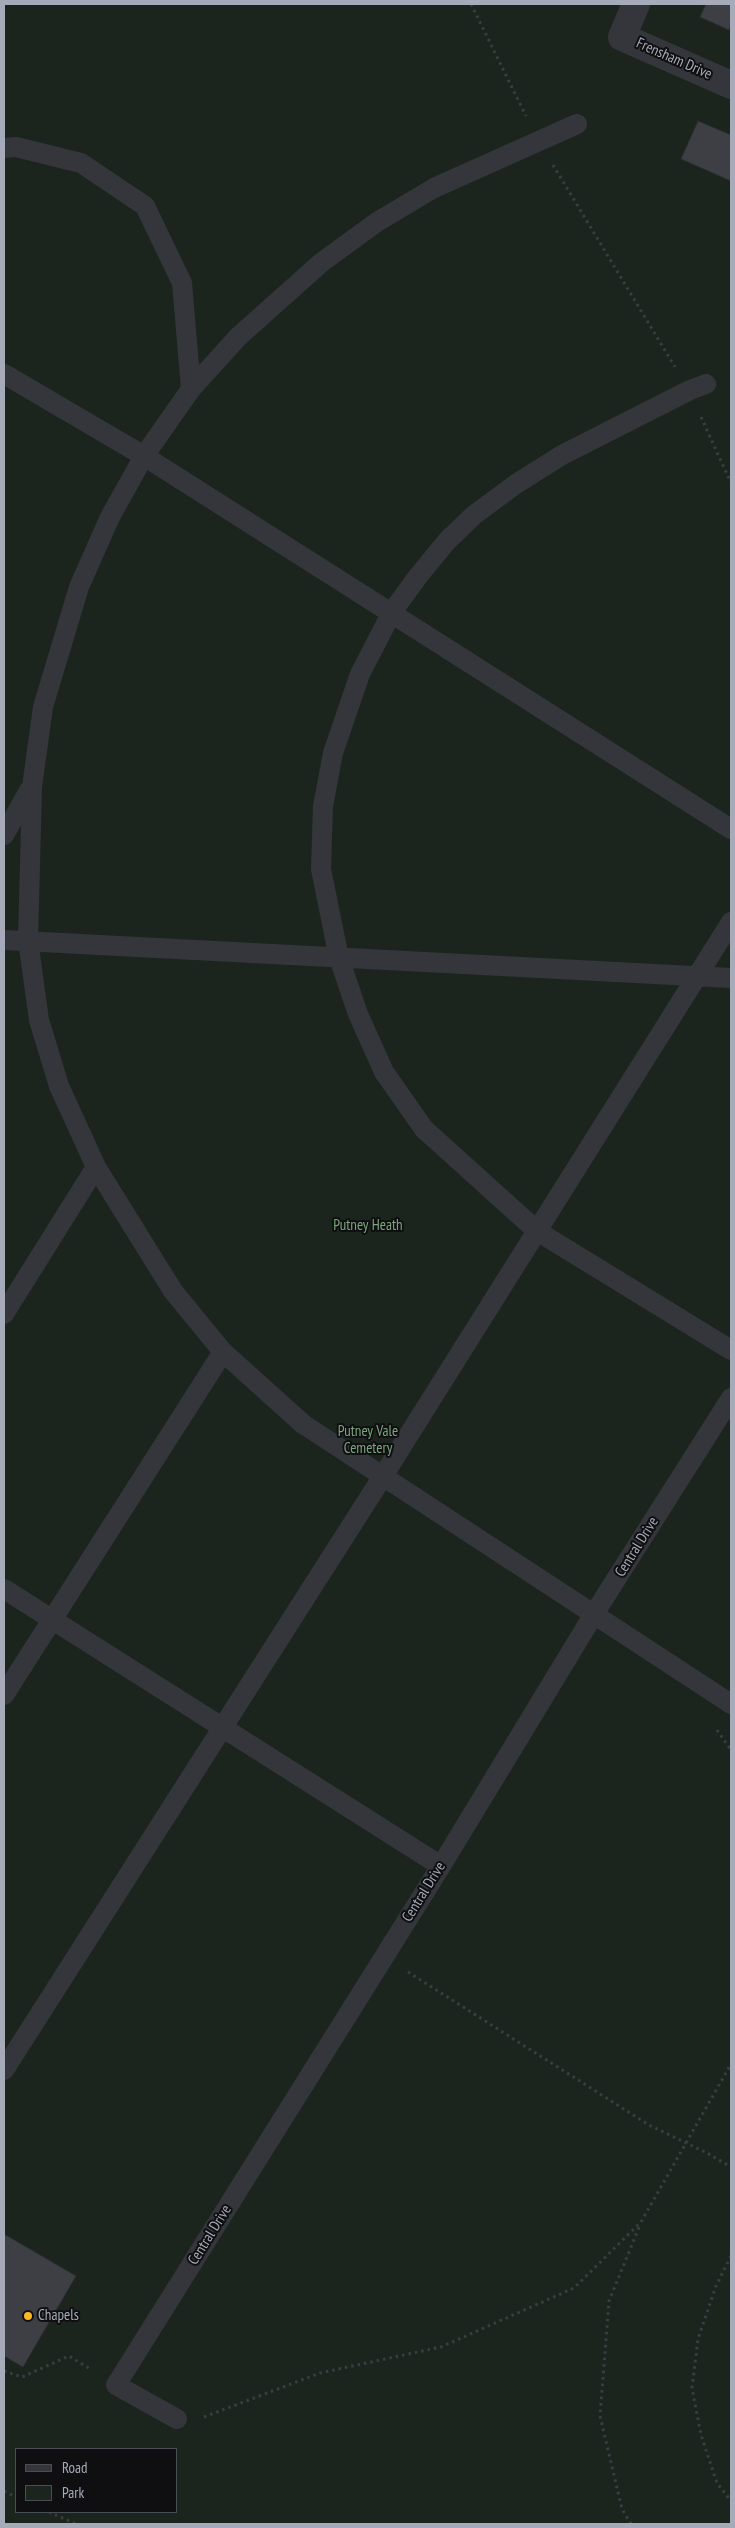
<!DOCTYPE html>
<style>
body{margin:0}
#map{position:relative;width:735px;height:2528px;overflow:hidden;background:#141416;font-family:"PT Sans Narrow",sans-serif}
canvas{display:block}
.frame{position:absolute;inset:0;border:5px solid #a5abb8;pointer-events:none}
.legend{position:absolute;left:15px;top:2448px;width:162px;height:65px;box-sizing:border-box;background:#0f0f11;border:1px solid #4b4d54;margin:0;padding:6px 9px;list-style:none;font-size:15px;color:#a5abb8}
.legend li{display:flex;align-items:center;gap:10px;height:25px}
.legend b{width:25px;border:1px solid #4b4d54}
</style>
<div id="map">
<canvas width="735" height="2528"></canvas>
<div class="frame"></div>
<ul class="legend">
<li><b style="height:6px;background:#35363c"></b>Road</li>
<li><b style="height:14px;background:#1c251d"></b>Park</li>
</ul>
</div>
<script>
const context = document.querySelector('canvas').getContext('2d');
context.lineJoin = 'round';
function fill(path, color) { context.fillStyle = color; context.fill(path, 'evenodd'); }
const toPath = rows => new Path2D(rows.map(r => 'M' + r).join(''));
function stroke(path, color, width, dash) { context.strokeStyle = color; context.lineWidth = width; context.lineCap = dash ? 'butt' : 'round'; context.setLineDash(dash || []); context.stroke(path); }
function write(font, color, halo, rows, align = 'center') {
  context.font = font + ' "PT Sans Narrow",sans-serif'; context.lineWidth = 4; context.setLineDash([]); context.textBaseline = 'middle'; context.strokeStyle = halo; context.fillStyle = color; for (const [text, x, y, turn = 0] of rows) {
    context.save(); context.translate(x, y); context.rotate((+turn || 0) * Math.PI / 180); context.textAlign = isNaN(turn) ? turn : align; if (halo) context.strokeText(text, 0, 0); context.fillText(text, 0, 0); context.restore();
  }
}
const green = toPath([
 [4,4,731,4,731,2524,4,2524],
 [16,2449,176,2449,176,2512,16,2512]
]);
const building = toPath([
 [706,4,731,4,731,24,729,30,700,17,706,4],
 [698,121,731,135,731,181,681,159,698,121],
 [4,2234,76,2276,23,2367,4,2356,4,2234]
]);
const path = toPath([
 [471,4,526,116],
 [553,165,675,367],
 [701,417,731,483],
 [717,1730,731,1750],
 [408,1972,649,2125,707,2153,731,2167],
 [731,2256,716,2286,698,2339,692,2388,701,2435,717,2483,731,2501],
 [4,2371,22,2377,69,2356,92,2370],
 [204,2417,320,2373,441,2347,574,2288,641,2222,731,2064],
 [4,2491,16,2497],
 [49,2512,76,2524],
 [631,2524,622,2509,600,2416,609,2301,640,2225]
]);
const lane = toPath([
 [577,124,434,188,377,222,322,262,238,337,191,389,144,456,110,517,79,587,43,707,32,787,28,940,39,1020,59,1086,96,1167,173,1291,223,1352,303,1424,731,1704],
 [4,148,16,147,81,163,145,206,182,283,191,389],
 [4,374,144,456,731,829],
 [706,384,690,390,562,455,516,484,474,515,447,541,419,575,392,612,360,674,333,753,323,806,321,869,339,958,358,1014,384,1072,424,1129,537,1231,731,1350],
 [4,835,30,789],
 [4,940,731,978],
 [4,1314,96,1167],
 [4,1589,441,1866],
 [4,1695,223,1352],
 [4,2070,383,1476,731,922],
 [177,2419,116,2385,441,1866,594,1614,731,1398]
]);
const street = toPath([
 [636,4,622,37,731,85]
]);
const markers = [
 [28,2316,5,"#ffb624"]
];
const streetNames = [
 ["Frensham Drive",674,59,24],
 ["Central Drive",637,1547,-58],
 ["Central Drive",424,1892,-58],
 ["Central Drive",210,2235,-58]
];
const parkNames = [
 ["Putney Heath",368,1226],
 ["Putney Vale",368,1432],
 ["Cemetery",368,1449]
];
const poiNames = [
 ["Chapels",38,2316]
];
fill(green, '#1c251d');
fill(building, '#3e3f44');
stroke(building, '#2e2e33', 1);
stroke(path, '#3b3d43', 3, [2.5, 4]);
stroke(lane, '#35363c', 20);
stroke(street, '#35363c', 28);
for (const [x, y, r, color] of markers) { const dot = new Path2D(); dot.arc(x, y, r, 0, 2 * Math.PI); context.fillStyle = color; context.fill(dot); stroke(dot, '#0f0f11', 2); }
write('15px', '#a5abb8', '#0f0f11', streetNames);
write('15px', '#7aa57d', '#0f0f11', parkNames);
write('15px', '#a5abb8', '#0f0f11', poiNames, 'left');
</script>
